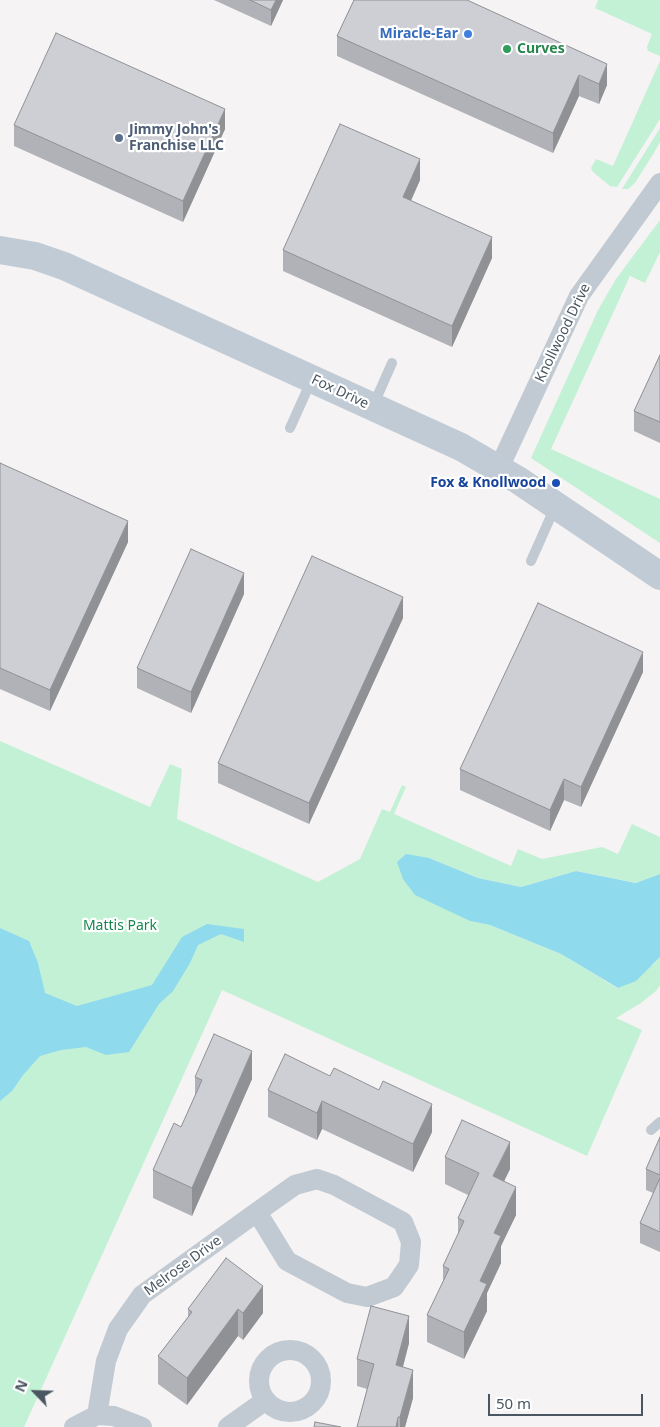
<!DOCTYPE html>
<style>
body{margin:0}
#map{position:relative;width:660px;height:1427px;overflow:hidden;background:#f5f3f3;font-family:"Noto Sans",sans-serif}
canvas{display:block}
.north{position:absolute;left:10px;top:1367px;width:50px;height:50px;-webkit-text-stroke:4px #fff;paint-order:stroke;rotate:294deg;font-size:14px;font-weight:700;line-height:20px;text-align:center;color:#4a5661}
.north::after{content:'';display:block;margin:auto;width:18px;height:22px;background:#4a5661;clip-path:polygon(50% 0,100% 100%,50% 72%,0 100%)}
.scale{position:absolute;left:488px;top:1394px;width:155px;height:22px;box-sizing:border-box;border:2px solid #4a5661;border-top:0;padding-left:6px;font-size:15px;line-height:18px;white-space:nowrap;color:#4a5661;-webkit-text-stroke:4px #fff;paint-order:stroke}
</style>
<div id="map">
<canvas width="660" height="1427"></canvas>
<div class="north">N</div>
<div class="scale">50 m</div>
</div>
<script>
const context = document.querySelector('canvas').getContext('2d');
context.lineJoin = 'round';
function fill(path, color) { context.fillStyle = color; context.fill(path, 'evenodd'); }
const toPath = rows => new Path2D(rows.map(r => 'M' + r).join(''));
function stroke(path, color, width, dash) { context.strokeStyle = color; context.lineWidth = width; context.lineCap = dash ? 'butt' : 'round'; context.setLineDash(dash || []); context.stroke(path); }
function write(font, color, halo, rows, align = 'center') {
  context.font = font + ' "Noto Sans",sans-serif'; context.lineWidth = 4.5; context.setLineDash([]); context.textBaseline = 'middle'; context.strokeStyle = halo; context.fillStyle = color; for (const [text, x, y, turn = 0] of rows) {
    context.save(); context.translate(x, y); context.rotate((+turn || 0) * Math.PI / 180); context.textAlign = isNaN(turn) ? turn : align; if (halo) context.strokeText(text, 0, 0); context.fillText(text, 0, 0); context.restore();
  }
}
const green = toPath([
 [598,0,660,0,660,56,648,51,647,47,652,34,595,8],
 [660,61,660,119,617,187,610,186,593,172,591,168,596,159,613,166],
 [660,128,660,142,655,151,635,183,628,189,622,189],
 [660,220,660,252,645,283,630,276,551,449,660,499,660,543,531,458,598,310,616,279],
 [0,741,150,807,170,764,182,769,177,819,318,882,360,859,382,809,390,812,402,785,406,787,394,814,511,866,518,849,542,859,602,847,618,854,632,824,660,837,660,874,637,883,576,871,521,887,478,878,429,858,444,907,470,921,490,925,561,954,617,988,654,964,660,957,660,985,656,991,641,1003,616,1018,642,1030,587,1156,222,990,24,1427,0,1427]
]);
const water = toPath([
 [406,854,429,858,478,878,521,887,576,871,636,883,660,874,660,957,636,981,618,988,561,954,490,925,470,921,415,895,403,879,397,862],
 [207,924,244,929,244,942,221,934,198,945,190,963,173,991,159,1004,129,1052,106,1055,86,1047,61,1050,40,1056,23,1075,12,1091,0,1101,0,928,29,941,38,963,45,993,77,1006,152,985,182,937]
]);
const lane = toPath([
 [373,406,392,363],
 [290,428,312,379],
 [531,561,555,507],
 [651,1130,660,1122]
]);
const street = toPath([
 [499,468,579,296,660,183],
 '259 1381a31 31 0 1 1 62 0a31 31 0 1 1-62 0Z',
 [97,1415,106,1361,118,1329,142,1295,257,1212,295,1185,317,1179,334,1185,403,1222,411,1242,409,1265,394,1287,367,1297,347,1293,287,1261,257,1212],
 [74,1427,97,1415,114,1416,142,1427],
 [228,1427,266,1400]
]);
const secondary = toPath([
 [0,250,35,256,64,266,461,447,518,480,660,576]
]);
const wall = toPath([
 [214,0,283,0,271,26],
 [354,0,607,85,599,104,579,96,553,153,337,56,337,36],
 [14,125,225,129,183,222,14,146],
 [420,180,411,201,492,258,452,347,283,271,283,250],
 [660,355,660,443,634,431,634,411],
 [0,463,128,542,50,711,0,689],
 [244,594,191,713,137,688,137,668],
 [403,618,309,824,218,783,218,763],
 [643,672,581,807,564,800,550,831,460,790,460,769],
 [285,1054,432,1132,413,1172,322,1129,317,1140,268,1117,268,1090],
 [195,1077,252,1079,192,1216,153,1198,153,1170,181,1127,195,1095],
 [660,1137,660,1252,640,1243,640,1223,653,1193,646,1190,646,1169],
 [445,1157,510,1169,504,1181,516,1215,501,1246,501,1263,487,1293,487,1311,464,1359,427,1342,427,1315,443,1283,443,1266,458,1235,458,1218,468,1195,445,1184],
 [226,1258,263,1313,243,1340,238,1336,187,1405,158,1384,158,1356,188,1317,188,1309],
 [409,1343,403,1367,413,1398,405,1427,357,1427,367,1389,357,1386,357,1359]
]);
const shadedWall = toPath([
 [276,0,283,0,271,26,271,10],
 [607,64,607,85,599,104,599,84],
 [579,75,579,96,553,153,553,133],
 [225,109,225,129,183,222,183,201],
 [420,159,420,180,403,218,403,197],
 [492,237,492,258,452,347,452,326],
 [128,521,128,542,50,711,50,690],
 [244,573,244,594,191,713,191,692],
 [403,597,403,618,309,824,309,803],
 [643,652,643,672,581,807,581,787],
 [564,779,564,800,550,831,550,810],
 [252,1051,252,1079,192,1216,192,1188],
 [322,1101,322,1129,317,1140,317,1113],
 [432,1104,432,1132,413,1172,413,1144],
 [510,1142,510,1169,493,1204,493,1176],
 [516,1187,516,1215,501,1246,501,1263,487,1293,487,1311,464,1359,464,1332,494,1233],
 [263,1286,263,1313,243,1340,243,1313],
 [238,1309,238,1336,187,1405,187,1378],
 [409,1316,409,1343,396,1393,396,1365],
 [413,1370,413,1398,405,1427,400,1427,400,1417],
 [398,1417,398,1427,396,1427]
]);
const building = toPath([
 [250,0,276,0,271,10,250,0],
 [354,0,467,0,607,64,599,84,579,75,553,133,337,36,354,0],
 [56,33,225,109,183,201,14,125,56,33],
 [340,124,420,159,403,197,492,237,452,326,283,250,340,124],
 [660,355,660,422,634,411,660,355],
 [0,463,128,521,50,690,0,668,0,463],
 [191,549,244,573,191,692,137,668,191,549],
 [312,556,403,597,309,803,218,763,312,556],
 [538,603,643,652,581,787,564,779,550,810,460,769,538,603],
 [214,1034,252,1051,192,1188,153,1170,174,1123,181,1127,202,1080,195,1077,214,1034],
 [285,1054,330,1076,334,1068,379,1090,383,1081,432,1104,413,1144,322,1101,317,1113,268,1090,285,1054],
 [462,1120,510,1142,493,1176,516,1187,494,1233,501,1236,480,1281,487,1284,464,1332,427,1315,449,1269,443,1266,464,1221,458,1218,479,1173,445,1157,462,1120],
 [660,1137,660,1175,646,1169,660,1137],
 [660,1178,660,1232,640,1223,660,1178],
 [226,1258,263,1286,243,1313,238,1309,187,1378,158,1356,192,1312,188,1309,226,1258],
 [371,1306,409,1316,396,1365,413,1370,400,1417,398,1417,396,1427,357,1427,374,1364,357,1359,371,1306],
 [315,1422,341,1427,314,1427,315,1422]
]);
const markers = [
 [468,34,5,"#3f7fe0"],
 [507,49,5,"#2e9e5b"],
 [119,138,5,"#5c6f8a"],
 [556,483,5,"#1a4fb4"]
];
const shopNames = [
 ["Miracle-Ear",458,34]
];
const leisureNames = [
 ["Curves",517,49]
];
const serviceNames = [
 ["Jimmy John's",129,130],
 ["Franchise LLC",129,146]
];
const streetNames = [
 ["Knollwood Drive",563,333,-64],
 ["Fox Drive",340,392,25],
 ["Melrose Drive",183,1266,-36]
];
const transitNames = [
 ["Fox & Knollwood",546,483]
];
const parkNames = [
 ["Mattis Park",120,926]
];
fill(green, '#c3f1d5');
fill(water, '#90daee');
stroke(lane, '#c1cad2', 10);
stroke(street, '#c1cad2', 20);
stroke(secondary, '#c1cbd6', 28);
fill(wall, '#b0b2b7');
fill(shadedWall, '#909195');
fill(building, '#cdcfd5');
stroke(building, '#909195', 1);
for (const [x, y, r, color] of markers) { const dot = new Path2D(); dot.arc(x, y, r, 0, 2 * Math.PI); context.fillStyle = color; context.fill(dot); stroke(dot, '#fff', 2); }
write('bold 14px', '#366cbe', '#fff', shopNames, 'right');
write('bold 14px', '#27864d', '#fff', leisureNames, 'left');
write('bold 14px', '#4e5e75', '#fff', serviceNames, 'left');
write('14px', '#4a5661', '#fff', streetNames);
write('bold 14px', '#164399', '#fff', transitNames, 'right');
write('14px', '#17864f', '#fff', parkNames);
</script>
